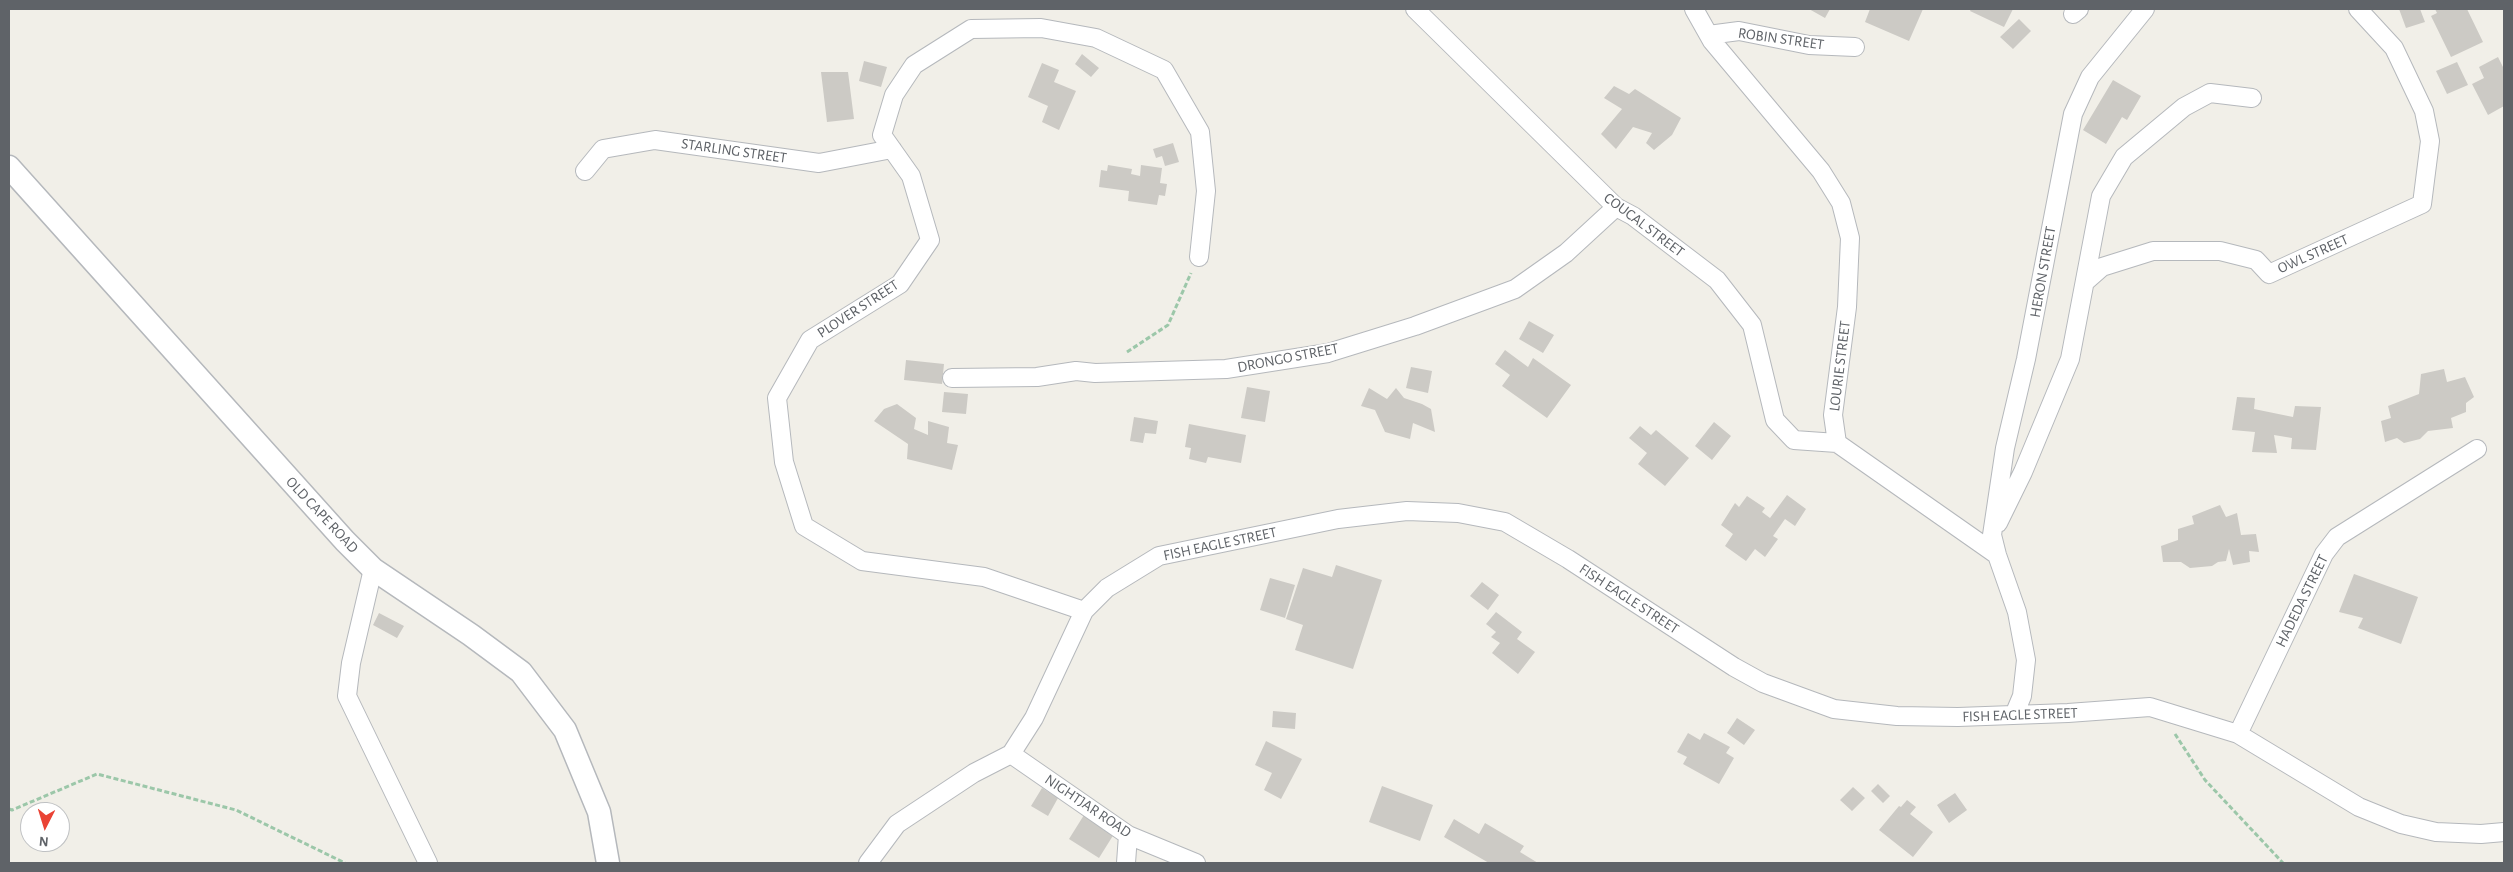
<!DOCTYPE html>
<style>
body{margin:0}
#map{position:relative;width:2513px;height:872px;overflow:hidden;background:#f1efe8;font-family:"Alegreya Sans",sans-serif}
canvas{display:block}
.frame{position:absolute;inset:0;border:10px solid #5f6368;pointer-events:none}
.north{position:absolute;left:20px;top:802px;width:50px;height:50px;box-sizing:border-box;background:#fff;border:1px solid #bfc1c3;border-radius:50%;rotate:185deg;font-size:14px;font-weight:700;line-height:20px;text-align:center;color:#5f6368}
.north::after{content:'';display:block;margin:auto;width:18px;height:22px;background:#ea4335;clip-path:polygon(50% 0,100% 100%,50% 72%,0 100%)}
</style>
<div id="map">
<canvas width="2513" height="872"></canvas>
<div class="frame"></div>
<div class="north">N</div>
</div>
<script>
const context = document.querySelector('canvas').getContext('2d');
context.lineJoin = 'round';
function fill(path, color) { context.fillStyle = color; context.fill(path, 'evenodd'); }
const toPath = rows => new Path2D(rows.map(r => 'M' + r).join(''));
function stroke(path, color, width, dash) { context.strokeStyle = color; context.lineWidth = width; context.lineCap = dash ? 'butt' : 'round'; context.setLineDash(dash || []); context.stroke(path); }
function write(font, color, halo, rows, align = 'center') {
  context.font = font + ' "Alegreya Sans",sans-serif'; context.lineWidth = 4; context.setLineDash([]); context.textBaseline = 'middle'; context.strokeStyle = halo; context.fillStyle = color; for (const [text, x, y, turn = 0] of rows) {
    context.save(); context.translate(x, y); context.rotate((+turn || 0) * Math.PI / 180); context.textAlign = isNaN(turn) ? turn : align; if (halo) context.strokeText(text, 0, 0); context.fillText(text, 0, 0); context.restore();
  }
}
const building = toPath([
 [1809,9,1830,9,1825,18],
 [1870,9,1923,9,1909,41,1865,22],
 [1971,9,2013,9,2004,27,1970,11],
 [2399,9,2420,9,2425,22,2406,28],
 [2435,9,2467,9,2483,42,2451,57,2431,16,2437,13],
 [2019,19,2031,31,2013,49,2000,37],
 [1082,54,1099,68,1091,77,1075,64],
 [2498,57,2504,69,2504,106,2488,115,2472,84,2484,78,2479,67],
 [864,61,887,67,881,87,859,81],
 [2457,62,2468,85,2447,94,2436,71],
 [1042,63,1059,70,1054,82,1076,91,1059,130,1042,122,1048,106,1028,97],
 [821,72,848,72,854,119,827,122],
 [2113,80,2141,96,2127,120,2122,117,2106,144,2083,130],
 [1614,86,1629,94,1635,89,1681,118,1672,135,1654,150,1646,143,1652,133,1633,127,1616,149,1601,134,1622,109,1604,98],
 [1173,143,1179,162,1165,166,1162,156,1156,158,1153,149],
 [1108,165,1132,169,1131,174,1140,176,1141,165,1162,168,1160,183,1167,184,1165,196,1159,195,1157,205,1128,201,1129,191,1099,187,1101,170,1107,171],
 [1529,321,1554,335,1543,353,1519,339],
 [1505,350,1528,367,1533,358,1571,385,1547,418,1502,386,1510,375,1495,364],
 [906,360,944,364,942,384,904,380],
 [1411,367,1432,371,1428,393,1406,388],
 [2444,369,2447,382,2465,377,2474,397,2466,403,2466,412,2451,418,2453,428,2428,431,2420,439,2404,443,2397,438,2385,442,2381,421,2391,418,2388,406,2419,394,2421,374],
 [1247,387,1270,391,1265,422,1241,418],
 [1369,388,1387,399,1396,388,1404,398,1422,404,1431,409,1435,432,1413,423,1410,439,1385,432,1375,410,1361,406],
 [944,392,968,394,966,414,942,412],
 [2237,397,2255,398,2254,409,2293,417,2295,406,2321,407,2316,450,2291,449,2292,438,2274,435,2277,453,2252,452,2255,432,2232,430],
 [897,404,916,418,914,429,928,435,928,421,949,427,947,443,958,445,952,470,907,459,908,444,874,421,884,409],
 [1134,417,1158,421,1156,434,1145,433,1143,443,1130,441],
 [1714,422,1731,436,1712,460,1695,446],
 [1189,424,1246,435,1241,463,1208,457,1206,463,1189,459,1191,448,1185,447],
 [1640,426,1651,435,1656,430,1689,458,1665,486,1638,464,1647,453,1629,438],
 [1787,495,1806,509,1795,526,1785,519,1773,536,1778,539,1765,557,1755,549,1746,561,1725,546,1733,534,1721,525,1735,503,1739,507,1747,496,1765,508,1762,512,1770,518],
 [2220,505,2226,517,2237,513,2241,535,2256,534,2259,552,2249,551,2250,562,2233,565,2229,549,2226,561,2218,562,2212,566,2190,568,2181,562,2163,562,2161,546,2178,540,2178,529,2194,524,2192,516],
 [1336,565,1382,580,1353,669,1295,650,1303,625,1286,619,1303,568,1332,577],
 [2354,574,2418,597,2401,644,2358,628,2363,618,2339,612],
 [1270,578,1295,585,1285,618,1260,610],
 [1482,582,1499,595,1488,610,1470,596],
 [1496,612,1522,632,1517,639,1535,652,1518,674,1492,653,1500,643,1491,637,1496,632,1486,624],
 [379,613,404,626,397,638,373,625],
 [1273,711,1296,713,1295,729,1272,727],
 [1737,718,1755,730,1744,745,1727,733],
 [1688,733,1700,740,1704,733,1730,747,1726,753,1734,758,1719,784,1683,764,1687,757,1677,752],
 [1266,741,1302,759,1281,799,1264,790,1272,773,1255,765],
 [1878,784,1890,796,1883,803,1871,791],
 [1382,786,1433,805,1420,841,1369,822],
 [1853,787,1865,798,1852,811,1840,800],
 [1042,788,1058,798,1048,816,1031,806],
 [1955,793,1967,810,1949,823,1937,805],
 [1907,800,1916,807,1910,814,1933,832,1913,857,1879,830,1899,806,1901,807],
 [1084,815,1114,834,1099,858,1069,839],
 [1454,819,1479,834,1485,823,1524,846,1520,852,1538,863,1489,863,1444,837]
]);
const path = toPath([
 [1127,352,1168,325,1191,273],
 [2175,734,2205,780,2283,863],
 [9,809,12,810,97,774,236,810,345,863]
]);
const minor = toPath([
 [1415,9,1616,207,1633,216,1717,280,1752,325,1775,420,1794,440,1837,443],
 [1694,9,1712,41,1821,171,1841,203,1850,238,1847,307,1833,415,1837,443,1997,555],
 [2073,14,2079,9],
 [1712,41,1716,34,1739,31,1809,45,1855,47],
 [585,171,603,149,655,140,819,163,892,149],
 [2085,282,2102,267,2153,251,2220,251,2256,260,2269,274,2422,204,2430,141,2424,111,2394,48,2358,9],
 [952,378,1037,377,1076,371,1095,373,1226,369,1328,353,1415,326,1515,289,1566,253,1616,207],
 [1998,523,2023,472,2070,359,2101,196,2124,157,2184,107,2210,93,2252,98],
 [373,569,351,663,347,696,428,863],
 [1084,611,984,577,862,561,804,526,784,462,777,398,810,340,900,284,930,240,911,176,882,135,894,95,914,65,971,29,1041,28,1096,38,1164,70,1200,132,1206,191,1199,257],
 [2014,715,2022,696,2026,660,2017,612,1997,555,1992,535,2005,448,2026,359,2073,114,2090,77,2145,9],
 [2238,734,2324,554,2337,537,2477,449],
 [1011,754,1128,835,1196,863],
 [868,863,897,824,974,773,1011,754,1034,718,1084,611,1107,588,1159,556,1338,519,1407,511,1458,513,1505,522,1568,559,1734,667,1763,683,1834,709,1897,716,1958,717,2068,713,2150,707,2238,734,2359,807,2401,824,2436,832,2481,834,2504,832],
 [1126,863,1128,835]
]);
const tertiary = toPath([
 [9,167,345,541,373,569,471,635,521,672,565,730,599,812,608,863]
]);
const streetNames = [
 ["ROBIN STREET",1781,39,8],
 ["STARLING STREET",734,151,8],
 ["COUCAL STREET",1644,225,37],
 ["OWL STREET",2313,254,-24],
 ["HERON STREET",2043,272,-80],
 ["PLOVER STREET",858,309,-33],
 ["DRONGO STREET",1288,358,-11],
 ["LOURIE STREET",1840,366,-83],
 ["OLD CAPE ROAD",322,515,47],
 ["FISH EAGLE STREET",1220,544,-12],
 ["FISH EAGLE STREET",1629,599,33],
 ["HADEDA STREET",2302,601,-64],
 ["FISH EAGLE STREET",2020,715,-2],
 ["NIGHTJAR ROAD",1088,806,34]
];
fill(building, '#cccac5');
stroke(minor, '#b5b8bc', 20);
stroke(tertiary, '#b5b8bc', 25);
stroke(path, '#9cc7a9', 3, [5, 2.5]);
stroke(minor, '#fff', 18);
stroke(tertiary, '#fff', 22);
write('15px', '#5f6368', '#fff', streetNames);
</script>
